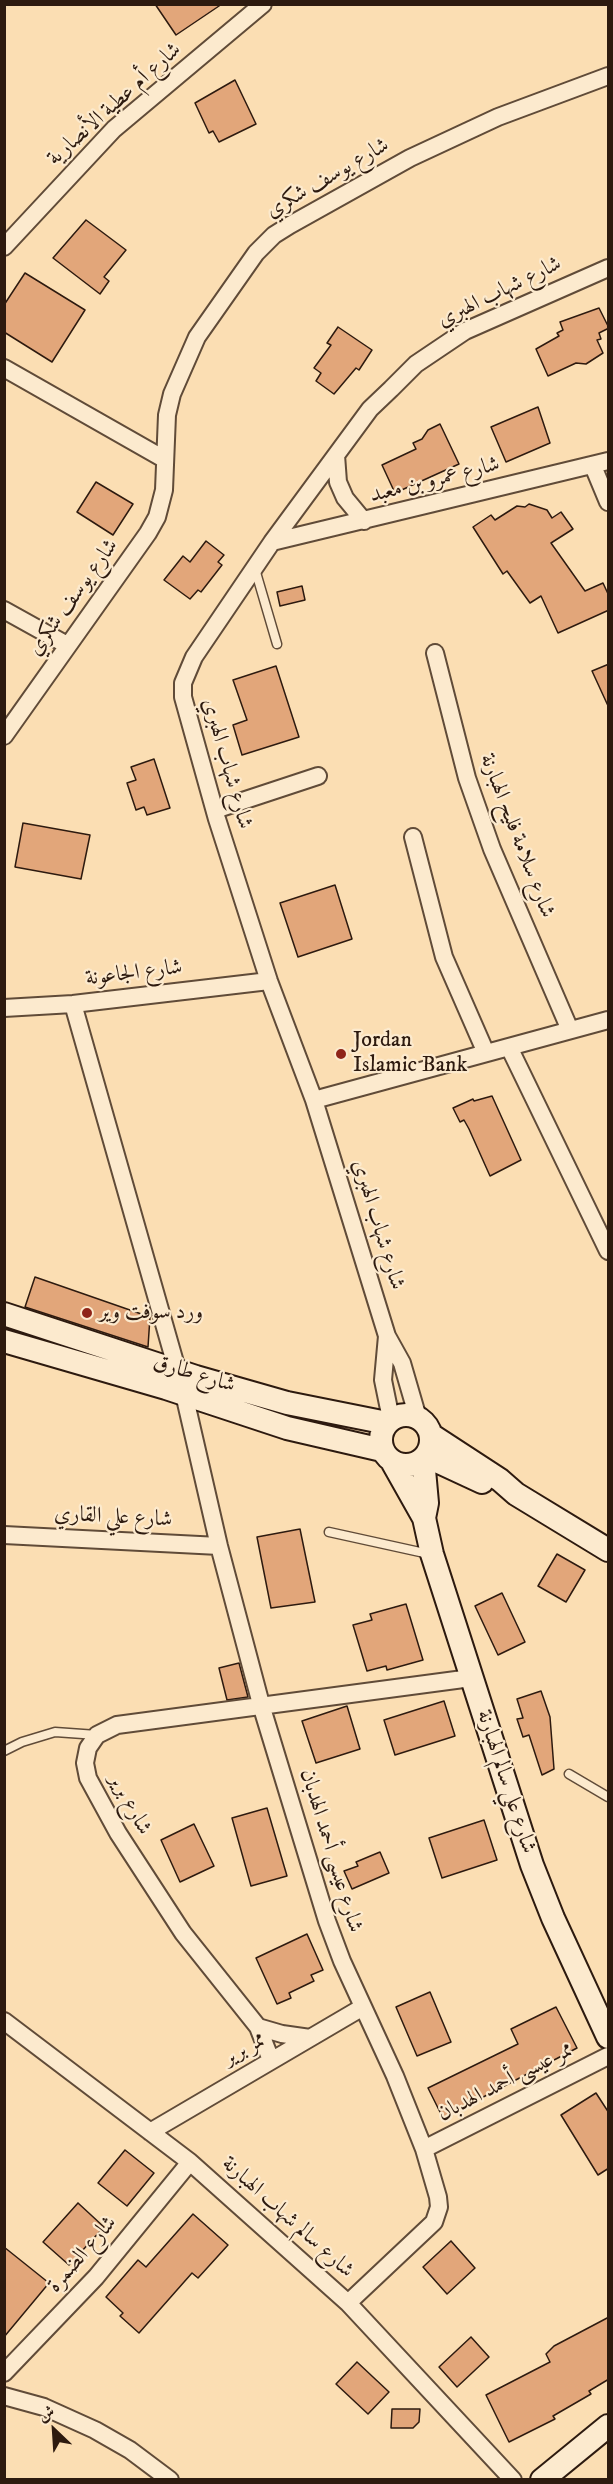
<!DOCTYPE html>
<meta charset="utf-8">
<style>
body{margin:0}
#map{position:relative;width:613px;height:2484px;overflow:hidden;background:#fbdeb3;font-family:"IM FELL DW Pica",Amiri,serif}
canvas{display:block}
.frame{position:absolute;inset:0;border:6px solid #2d1a0f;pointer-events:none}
.north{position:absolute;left:24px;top:2400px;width:60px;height:60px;-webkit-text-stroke:4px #fceace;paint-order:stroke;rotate:335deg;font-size:16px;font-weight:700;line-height:24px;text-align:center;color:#2d1a0f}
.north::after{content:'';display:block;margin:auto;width:21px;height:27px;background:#2d1a0f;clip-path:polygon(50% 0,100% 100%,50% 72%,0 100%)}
</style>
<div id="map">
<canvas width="613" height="2484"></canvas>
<div class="frame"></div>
<div class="north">ش</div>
</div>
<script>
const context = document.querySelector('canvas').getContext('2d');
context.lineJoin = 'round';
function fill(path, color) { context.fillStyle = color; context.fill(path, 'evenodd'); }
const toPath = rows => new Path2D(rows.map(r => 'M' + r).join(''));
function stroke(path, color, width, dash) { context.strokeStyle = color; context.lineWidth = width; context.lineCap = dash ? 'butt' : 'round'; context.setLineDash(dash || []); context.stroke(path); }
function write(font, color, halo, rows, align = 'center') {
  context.font = font + ' "IM FELL DW Pica",Amiri,serif'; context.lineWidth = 4.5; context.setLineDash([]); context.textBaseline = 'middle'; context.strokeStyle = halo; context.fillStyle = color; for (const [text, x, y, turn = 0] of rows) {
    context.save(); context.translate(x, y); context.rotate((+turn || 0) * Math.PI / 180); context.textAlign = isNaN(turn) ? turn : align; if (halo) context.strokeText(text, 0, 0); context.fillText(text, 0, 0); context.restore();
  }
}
const building = toPath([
 [155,4,222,4,176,35,155,4],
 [235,80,256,124,219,142,213,131,209,133,195,103,235,80],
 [86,220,126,250,104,277,109,281,100,294,53,258,86,220],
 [25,273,85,310,52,362,4,332,4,305,25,273],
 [599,308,609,328,599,333,601,339,597,340,603,353,586,364,576,363,548,376,536,349,559,336,557,333,563,330,560,322,599,308],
 [338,327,372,350,359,370,356,368,334,394,316,381,321,373,314,368,331,345,327,343,338,327],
 [538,407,550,443,506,462,491,427,538,407],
 [440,424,459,464,395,493,382,465,416,449,413,443,422,439,428,430,440,424],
 [96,482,133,504,113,535,77,512,96,482],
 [529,504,547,510,552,518,561,512,573,529,551,543,585,591,603,583,609,596,609,610,558,633,541,596,530,603,507,571,503,574,473,527,491,515,495,520,517,506,525,507,529,504],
 [206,541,224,555,218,562,222,565,201,592,198,590,190,599,164,580,183,556,190,562,206,541],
 [302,586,305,600,280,606,277,592,302,586],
 [609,664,609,708,592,671,609,664],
 [276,666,299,737,242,755,233,725,247,720,233,680,276,666],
 [154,759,170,808,147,815,144,807,136,810,127,783,136,780,131,767,154,759],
 [23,823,90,835,81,879,15,867,23,823],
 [335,885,352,939,298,957,280,903,335,885],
 [492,1096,521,1160,490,1176,469,1129,464,1120,460,1122,453,1108,473,1099,474,1101,492,1096],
 [35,1277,150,1317,148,1347,25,1307,35,1277],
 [300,1529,315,1602,271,1608,257,1537,300,1529],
 [557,1554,585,1570,566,1602,538,1586,557,1554],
 [502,1593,525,1642,498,1655,475,1606,502,1593],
 [406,1604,423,1660,387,1670,386,1666,367,1671,353,1625,372,1620,370,1614,406,1604],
 [239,1663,248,1697,227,1700,219,1668,239,1663],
 [541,1691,550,1717,554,1769,542,1775,529,1735,523,1737,517,1719,523,1718,517,1699,541,1691],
 [444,1701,455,1736,395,1755,384,1720,444,1701],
 [347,1706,360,1749,316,1763,302,1721,347,1706],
 [267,1808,287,1876,251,1886,232,1818,267,1808],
 [484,1820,497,1860,442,1878,429,1838,484,1820],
 [194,1824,214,1866,180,1882,161,1840,194,1824],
 [380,1852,389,1873,352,1889,344,1871,358,1866,356,1862,380,1852],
 [307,1934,323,1970,311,1975,314,1981,289,1993,291,1998,277,2004,256,1958,307,1934],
 [430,1992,451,2042,417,2056,396,2007,430,1992],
 [556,2007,577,2048,443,2118,428,2088,518,2044,511,2029,556,2007],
 [596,2093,609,2113,609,2168,598,2175,561,2115,596,2093],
 [125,2150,154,2173,127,2206,98,2183,125,2150],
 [78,2203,104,2227,69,2265,43,2242,78,2203],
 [193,2214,228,2245,198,2278,192,2273,139,2333,120,2316,123,2313,106,2297,138,2260,146,2267,193,2214],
 [451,2241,475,2268,447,2294,423,2267,451,2241],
 [4,2247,49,2283,4,2337,4,2247],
 [609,2317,609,2379,589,2391,591,2394,553,2416,555,2419,509,2442,486,2395,550,2362,546,2354,554,2346,609,2317],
 [471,2337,489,2357,457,2387,439,2367,471,2337],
 [357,2362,389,2392,368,2414,336,2384,357,2362],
 [392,2409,420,2409,419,2422,413,2428,391,2428,392,2409]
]);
const lane = toPath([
 [255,569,277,644],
 [329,1532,429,1554],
 [4,1751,22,1742,55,1732,97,1735],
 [569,1774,608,1797]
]);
const street = toPath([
 [4,247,114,129,263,4],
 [4,368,164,459],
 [336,455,338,482,345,498,364,521],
 [593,466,608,502],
 [272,542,608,461],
 [4,610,67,645],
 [435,653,467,778,492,849,570,1030],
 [4,736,148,533,157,517,164,490,167,415,172,394,197,337,256,253,274,235,290,225,410,158,498,117,608,76],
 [215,810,318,776],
 [413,837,444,957,486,1053],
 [73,1004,184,1394,219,1546,262,1708,327,1921,342,1961,395,2076,424,2149,438,2197,439,2207,434,2222,348,2303],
 [4,1008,73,1004,269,981],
 [509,1047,608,1251],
 [314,1100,608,1020],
 [387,1336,383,1380,391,1419],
 [418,1418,402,1363,387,1336,314,1100,269,981,217,819,183,697,183,683,194,657,272,542,370,409,391,389,416,364,465,331,608,268],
 [4,1535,219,1546],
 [4,2021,190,2162,348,2303,513,2480],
 [258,2027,282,2034,310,2038],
 [271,2060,258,2027,183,1933,118,1833,88,1778,85,1763,88,1748,97,1735,117,1725,471,1678],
 [150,2132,363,2007],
 [424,2149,608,2056],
 [4,2373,96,2277,190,2162],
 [4,2396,44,2407,95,2430,130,2450,170,2480]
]);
const secondary = toPath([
 [4,1314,196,1377,287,1403,387,1423],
 [4,1341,166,1388,287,1428,382,1450],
 '381 1440a25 25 0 1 1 50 0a25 25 0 1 1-50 0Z',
 [431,1435,500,1480,516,1494,608,1550],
 [426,1456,482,1482],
 [423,1459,427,1503,424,1518],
 [393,1463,424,1518,432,1554,532,1865,553,1918,608,2037],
 [542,2480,608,2426]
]);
const markers = [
 [341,1054,6,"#8f2418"],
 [87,1313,6,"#8f2418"]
];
const streetNames = [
 ["شارع أم عطية الأنصارية",115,105,-42],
 ["شارع يوسف شكري",328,179,-30],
 ["شارع شهاب الهبري",500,293,-26],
 ["شارع عمرو بن معبد",435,481,-14],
 ["شارع يوسف شكري",74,598,-54],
 ["شارع شهاب الهبري",226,764,74],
 ["شارع سلامة فليح الهبارنة",516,836,69],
 ["شارع الجاعونة",134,974,-7],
 ["شارع شهاب الهبري",377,1225,73],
 ["شارع طارق",194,1375,17],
 ["شارع علي القاري",113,1518,3],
 ["شارع علي سالم الهبارنة",505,1782,72],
 ["شارع برير",129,1805,61],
 ["شارع عيسى أحمد الهدبان",330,1851,73],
 ["ممر برير",245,2050,-30],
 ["ممر عيسى أحمد الهدبان",506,2083,-27],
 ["شارع سالم شهاب الهبارنة",287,2218,42],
 ["شارع الضمرة",83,2255,-49]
];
const poiNames = [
 ["Jordan",353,1041],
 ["Islamic Bank",353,1066],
 ["ورد سوفت وير",99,1313]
];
fill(building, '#e2a67a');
stroke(building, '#2d1a0f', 1.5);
stroke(lane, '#604b38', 11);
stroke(street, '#604b38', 20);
stroke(secondary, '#2d1a0f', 26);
stroke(lane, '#fceace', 8);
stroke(street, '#fceace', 16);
stroke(secondary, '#fceace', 22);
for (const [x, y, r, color] of markers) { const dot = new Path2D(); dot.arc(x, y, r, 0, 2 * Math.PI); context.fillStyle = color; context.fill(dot); stroke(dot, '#fceace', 2); }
write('22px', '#2d1a0f', '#fceace', streetNames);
write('22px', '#2d1a0f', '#fceace', poiNames, 'left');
</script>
